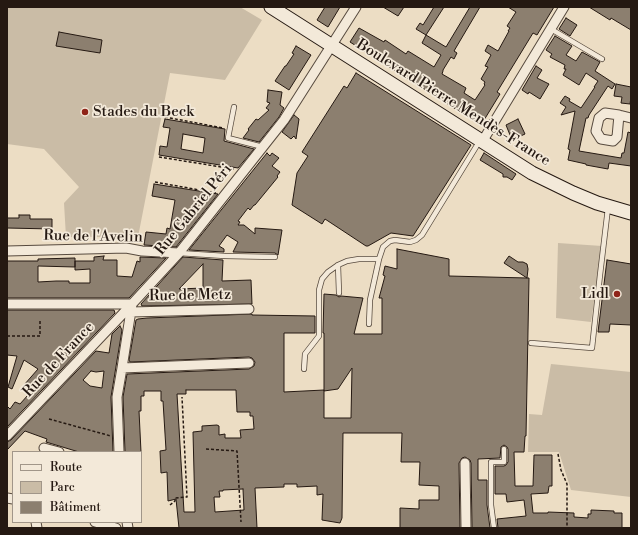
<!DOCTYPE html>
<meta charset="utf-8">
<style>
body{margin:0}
#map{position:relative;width:638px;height:535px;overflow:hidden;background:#ecddc4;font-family:"Libre Bodoni",serif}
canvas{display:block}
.frame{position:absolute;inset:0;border:8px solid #251912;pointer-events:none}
.legend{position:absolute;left:12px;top:451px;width:130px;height:72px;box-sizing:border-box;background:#f3e9d9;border:1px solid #a19689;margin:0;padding:5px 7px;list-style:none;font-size:12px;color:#251912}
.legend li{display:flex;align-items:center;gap:8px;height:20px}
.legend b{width:20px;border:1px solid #a19689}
</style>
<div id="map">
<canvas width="638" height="535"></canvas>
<div class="frame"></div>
<ul class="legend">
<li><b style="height:5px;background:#f3e9d9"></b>Route</li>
<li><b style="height:11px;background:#cabca6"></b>Parc</li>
<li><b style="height:11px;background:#8c7f6f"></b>Bâtiment</li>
</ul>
</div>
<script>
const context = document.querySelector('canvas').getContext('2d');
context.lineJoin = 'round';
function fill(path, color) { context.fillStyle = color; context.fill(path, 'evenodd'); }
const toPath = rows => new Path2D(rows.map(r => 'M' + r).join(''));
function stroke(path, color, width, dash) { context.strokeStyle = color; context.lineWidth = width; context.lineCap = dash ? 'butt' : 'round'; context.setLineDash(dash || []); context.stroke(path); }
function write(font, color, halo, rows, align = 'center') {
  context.font = font + ' "Libre Bodoni",serif'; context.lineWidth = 3.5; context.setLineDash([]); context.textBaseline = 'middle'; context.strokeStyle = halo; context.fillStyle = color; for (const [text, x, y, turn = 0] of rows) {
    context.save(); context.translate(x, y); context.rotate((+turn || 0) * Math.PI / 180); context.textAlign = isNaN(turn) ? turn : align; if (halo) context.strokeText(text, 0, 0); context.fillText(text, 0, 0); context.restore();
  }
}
const green = toPath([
 [7,7,240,7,262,20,225,80,170,73,138,237,66,237,64,203,79,187,44,149,7,144],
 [558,243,602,246,591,322,556,318],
 [551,364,631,372,631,497,571,490,559,452,528,452,529,414,542,415]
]);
const building = toPath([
 [325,7,340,7,328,27,317,20,325,7],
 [383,7,404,7,398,16,383,7],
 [434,7,444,7,426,35,416,29,420,23,423,25,434,7],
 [470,7,480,7,454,51,457,53,454,59,451,57,443,70,443,71,442,74,466,88,464,93,475,100,485,85,484,84,485,82,481,79,488,67,485,66,491,55,485,51,488,45,498,51,509,31,508,31,510,28,507,26,516,12,508,7,554,7,537,35,533,33,497,92,500,94,481,125,350,42,359,28,384,42,385,40,406,54,408,51,434,67,441,55,422,43,426,35,446,47,470,7],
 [589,7,631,7,631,30,611,18,610,20,589,7],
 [566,18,577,25,570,36,559,29,566,18],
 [59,32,102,40,100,53,56,46,59,32],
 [555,36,572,46,566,55,576,61,582,52,600,62,595,71,615,84,612,89,608,86,589,115,588,118,586,118,579,151,621,158,622,153,624,153,628,132,631,133,631,166,609,163,608,169,586,165,586,164,568,160,570,150,568,149,575,111,561,115,566,107,560,103,565,96,570,99,569,101,581,108,595,87,594,87,598,81,586,73,579,85,563,75,566,69,564,69,565,65,550,57,552,54,546,50,555,36],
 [296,46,311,55,289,90,275,81,285,66,286,66,294,54,292,53,296,46],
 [536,66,542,70,537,78,549,84,540,99,529,92,528,94,522,90,536,66],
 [356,73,471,145,413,236,391,233,368,246,366,246,325,219,322,224,292,205,297,173,308,156,302,152,344,86,347,88,356,73],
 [616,84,631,87,631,97,630,104,621,103,622,97,614,96,616,84],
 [268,90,282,92,280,105,284,108,279,117,259,142,243,138,249,130,248,129,256,119,258,120,269,110,266,108,270,103,267,102,268,90],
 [294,115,299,119,296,139,294,136,291,139,282,132,294,115],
 [165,119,225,129,224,141,254,149,238,168,159,155,160,146,167,147,170,128,163,127,165,119],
 [183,134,205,138,203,153,181,149,183,134],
 [518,119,525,134,512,140,506,125,518,119],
 [267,153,270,156,272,153,279,158,272,166,280,172,277,176,278,177,255,205,254,205,250,210,248,208,238,221,240,222,238,225,244,225,255,234,255,228,282,230,278,255,275,253,233,252,238,242,227,235,219,246,224,249,224,252,189,250,267,153],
 [484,153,516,174,512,180,507,177,503,177,503,174,480,160,484,153],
 [154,184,218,194,176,247,144,245,146,232,166,234,167,228,170,229,175,200,152,196,154,184],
 [19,215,30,215,30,219,52,219,52,229,7,228,7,218,19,218,19,215],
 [397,249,449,259,449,276,527,278,504,263,509,256,518,262,523,262,527,264,528,269,527,278,529,278,526,436,525,436,524,452,514,452,515,486,533,486,534,455,552,455,552,486,549,486,548,493,531,494,533,513,548,513,548,512,574,513,574,517,588,518,588,514,591,514,591,510,614,511,614,513,622,513,622,528,498,528,497,519,526,516,524,500,507,502,506,494,495,494,495,466,504,466,506,465,508,462,508,449,507,447,504,445,501,447,500,458,478,459,478,480,487,480,487,505,490,528,472,528,471,463,470,460,465,457,462,458,459,463,460,528,400,528,400,508,419,509,419,500,439,500,439,486,419,485,420,462,401,462,402,433,343,433,342,518,340,523,322,520,323,494,317,495,317,486,297,487,297,484,284,484,284,487,255,488,257,528,179,528,176,499,168,501,167,472,161,473,160,451,166,450,163,401,161,401,161,391,144,391,144,396,141,396,141,411,139,411,141,452,125,452,123,397,127,374,249,369,254,366,255,362,252,358,249,357,130,362,129,360,136,320,138,319,147,318,252,314,252,315,315,316,315,333,284,333,284,392,324,390,324,418,351,418,352,368,338,389,324,391,324,333,323,333,324,294,336,295,339,297,341,296,363,298,354,334,382,334,382,298,379,298,385,276,383,275,385,266,397,269,397,249],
 [186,390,236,390,237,412,250,412,250,416,253,416,254,429,240,430,241,438,225,438,225,434,219,435,219,426,217,425,202,426,202,431,193,432,195,512,184,512,177,394,186,394,186,390],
 [243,489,244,510,215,512,214,497,220,497,219,491,223,491,223,490,243,489],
 [104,256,103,260,117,260,117,276,132,277,137,261,140,262,140,257,166,258,129,298,7,298,7,261,38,261,38,259,75,258,75,267,38,266,38,282,56,281,69,281,69,283,90,283,90,269,75,270,75,261,94,261,94,257,104,256],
 [183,257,223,260,222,281,251,280,252,304,142,306,141,304,183,257],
 [203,264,203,288,179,289,203,264],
 [607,260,631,264,631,325,610,324,609,332,598,332,607,260],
 [7,310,114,310,115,313,7,427,7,406,10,409,15,402,20,404,28,395,23,390,27,386,24,385,38,369,24,360,12,389,8,387,17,356,7,355,7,310],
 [120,326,122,330,111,397,113,452,79,452,46,442,47,439,25,431,7,450,7,442,11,440,96,351,109,353,112,334,120,326],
 [91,371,96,372,104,371,102,388,90,386,83,380,91,371]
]);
const path = toPath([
 [165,117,223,128],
 [159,157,234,169],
 [155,182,216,193],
 [7,336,40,336,40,319],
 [49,419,111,436],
 [206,449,237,451,241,522],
 [558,454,561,470,567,484,567,528],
 [170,505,175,501,175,498,187,497,182,397]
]);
const lane = toPath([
 [551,29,602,59],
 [234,107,228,138,263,147],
 [179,253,225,256,275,257],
 [338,265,339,293],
 [369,324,370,300,379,259,383,247,390,241,395,240,410,242,416,240,422,235,479,142],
 [531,343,592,348,600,275,608,208],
 [304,369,305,354,319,336,319,290,322,279,328,272,338,265,347,261,359,259,379,259],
 [494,528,491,505,491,462,504,462,504,449]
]);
const street = toPath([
 [619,115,617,137,613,141,601,139,596,131,599,118,605,113,619,115,631,118],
 [482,142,564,7],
 [7,251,126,248,142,251,179,253],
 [7,304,132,304],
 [131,312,249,309],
 [122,368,249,363],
 [7,436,132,304],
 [44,448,59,452],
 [119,452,117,397,122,368,132,304,179,253,284,120,356,7],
 [465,463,466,528],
 [7,498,13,499],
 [36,522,37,528],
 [95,522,116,528],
 [127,522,128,528]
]);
const secondary = toPath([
 [271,7,532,173,573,193,597,203,631,213]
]);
const markers = [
 [85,112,4,"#8f2418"],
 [617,294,4,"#8f2418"]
];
const streetNames = [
 ["Boulevard Pierre Mendès-France",453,103,32],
 ["Rue Gabriel Péri",194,210,-51],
 ["Rue de l'Avelin",93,237,1],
 ["Rue de Metz",190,296,-1],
 ["Rue de France",59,360,-47]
];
const poiNames = [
 ["Stades du Beck",93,112],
 ["Lidl",609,294,"right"]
];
fill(green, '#cabca6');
fill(building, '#8c7f6f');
stroke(building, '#251912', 1);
stroke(lane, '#574a3e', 6);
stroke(street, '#574a3e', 11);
stroke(secondary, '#251912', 15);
stroke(path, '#251912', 1.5, [3, 2]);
stroke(lane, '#f3e9d9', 4.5);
stroke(street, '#f3e9d9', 9);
stroke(secondary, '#f3e9d9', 13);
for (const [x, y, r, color] of markers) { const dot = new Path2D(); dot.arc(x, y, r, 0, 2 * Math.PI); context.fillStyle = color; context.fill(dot); stroke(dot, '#f3e9d9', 1.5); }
write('15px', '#251912', '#f3e9d9', streetNames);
write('15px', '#251912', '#f3e9d9', poiNames, 'left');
</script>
